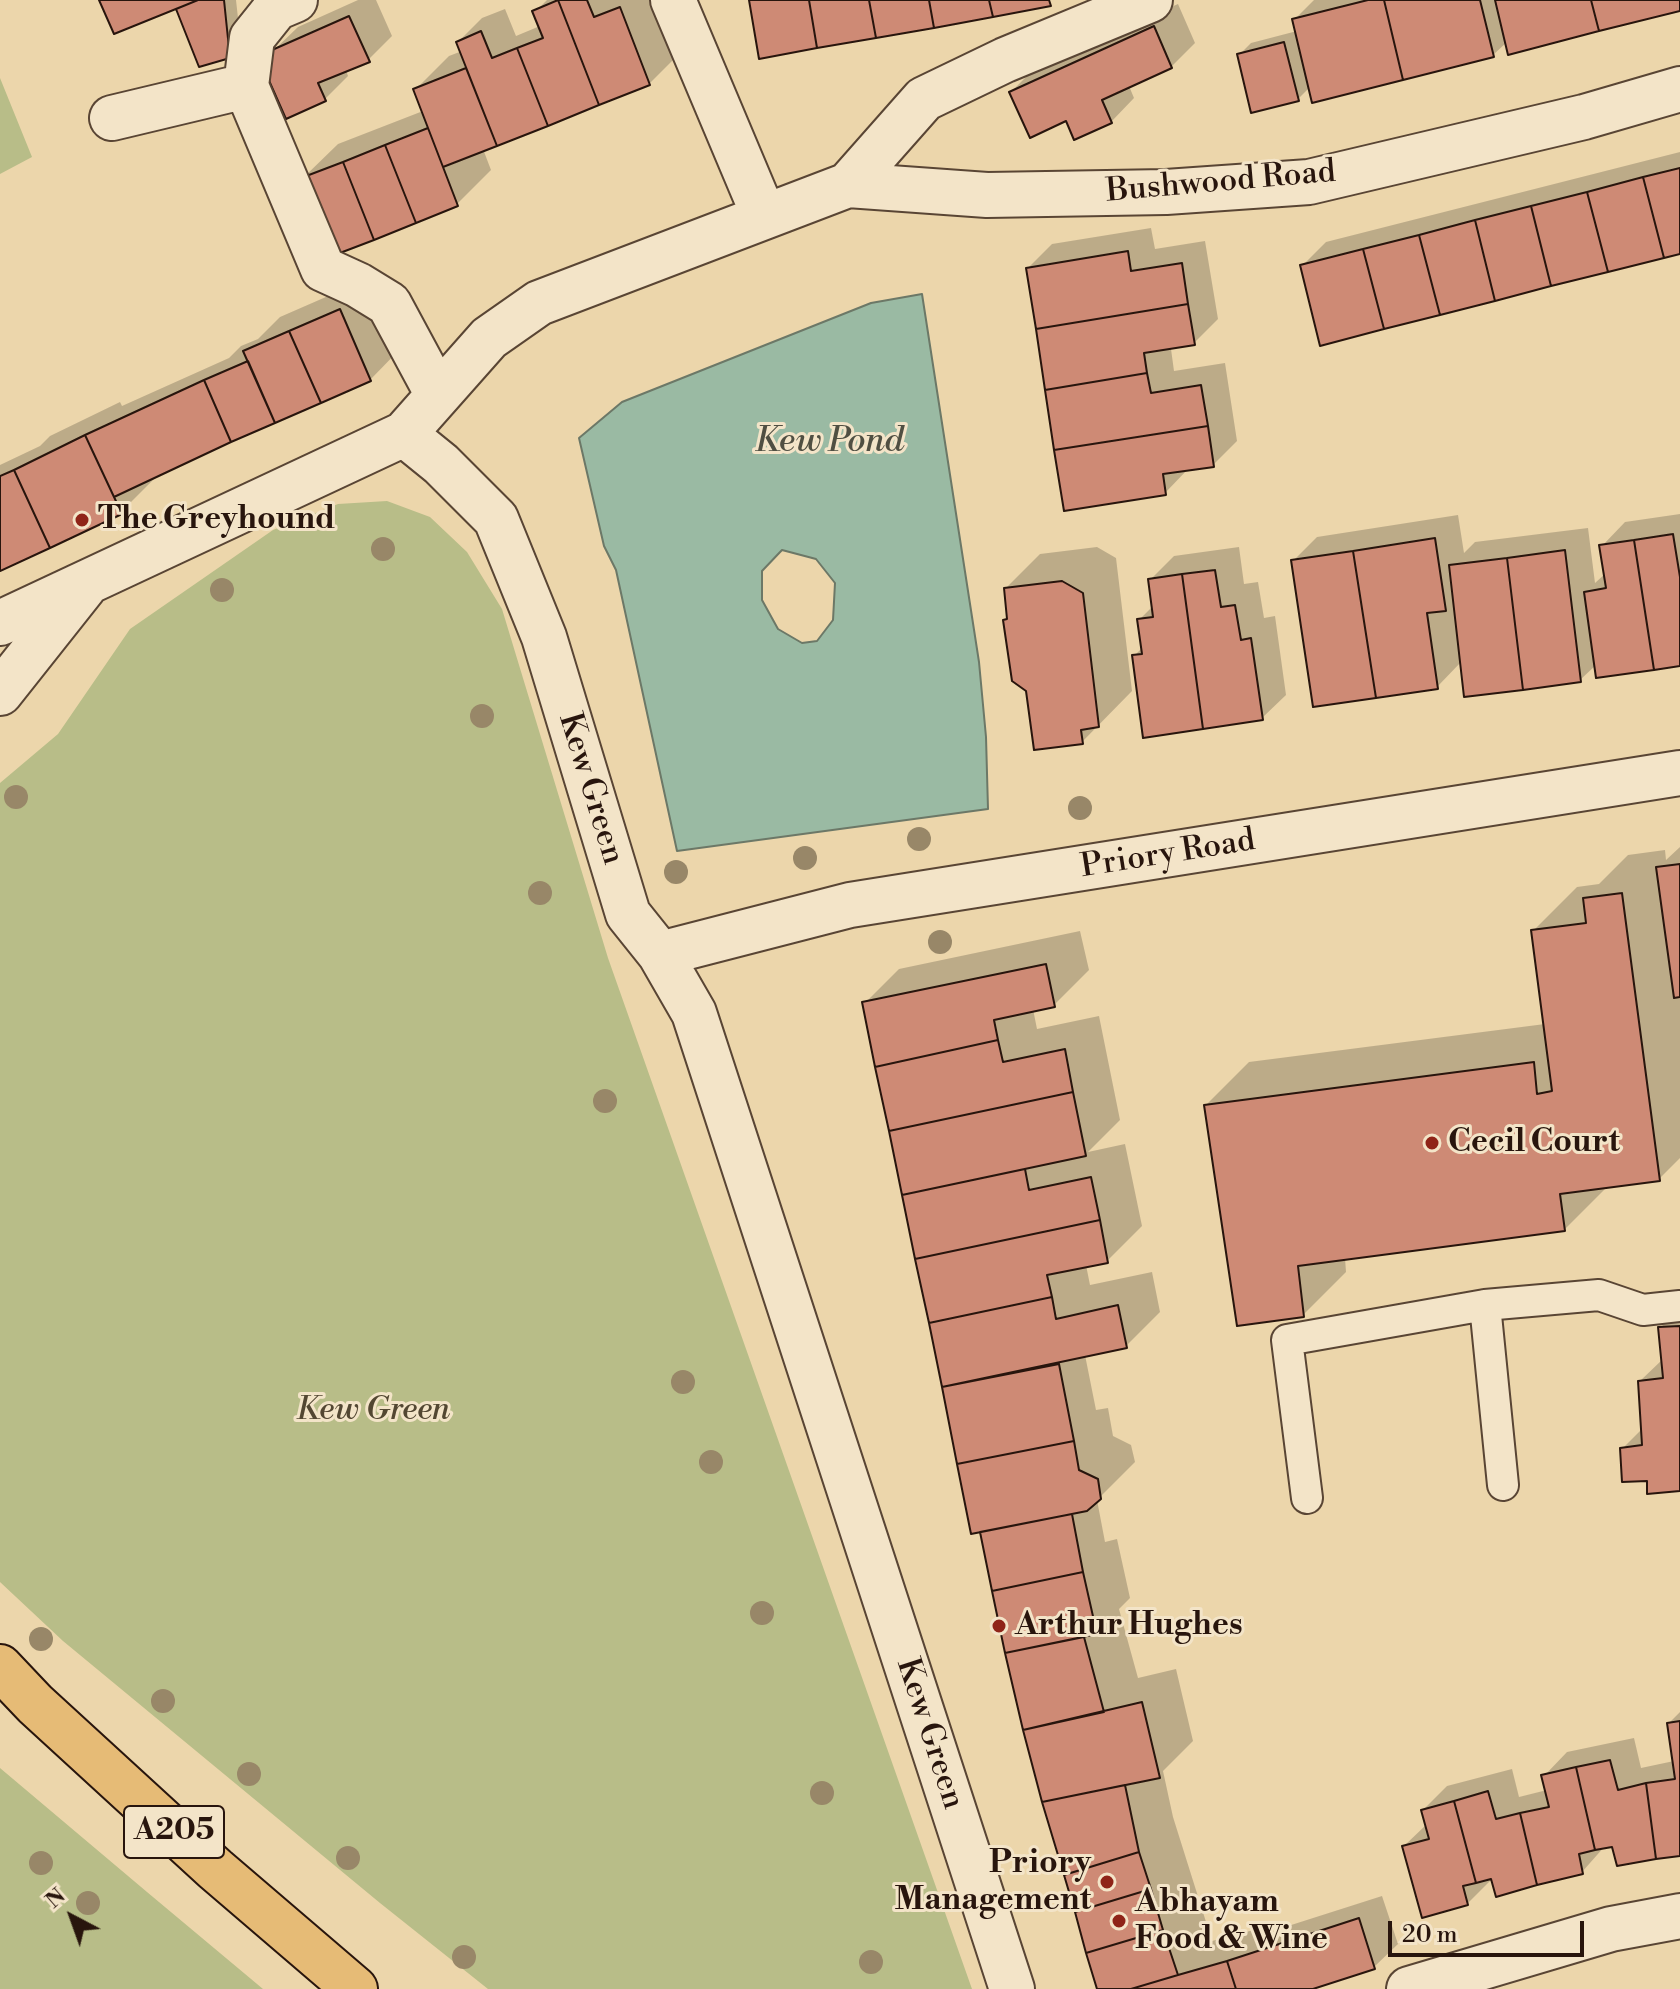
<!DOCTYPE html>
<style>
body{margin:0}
#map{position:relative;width:1680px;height:1989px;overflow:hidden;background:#ecd6ab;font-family:"Libre Bodoni",serif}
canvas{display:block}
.north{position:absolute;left:32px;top:1877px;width:80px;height:80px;-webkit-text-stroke:6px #f3e4c8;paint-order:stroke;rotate:319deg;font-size:22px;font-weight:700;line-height:32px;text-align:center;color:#28150d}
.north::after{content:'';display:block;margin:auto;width:28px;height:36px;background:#28150d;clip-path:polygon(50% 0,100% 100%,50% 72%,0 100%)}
.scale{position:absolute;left:1388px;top:1921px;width:196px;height:36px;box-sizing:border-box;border:4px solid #28150d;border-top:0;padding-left:10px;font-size:24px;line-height:28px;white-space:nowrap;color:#28150d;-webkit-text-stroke:6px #f3e4c8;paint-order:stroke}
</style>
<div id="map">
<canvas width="1680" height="1989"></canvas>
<div class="north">N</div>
<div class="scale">20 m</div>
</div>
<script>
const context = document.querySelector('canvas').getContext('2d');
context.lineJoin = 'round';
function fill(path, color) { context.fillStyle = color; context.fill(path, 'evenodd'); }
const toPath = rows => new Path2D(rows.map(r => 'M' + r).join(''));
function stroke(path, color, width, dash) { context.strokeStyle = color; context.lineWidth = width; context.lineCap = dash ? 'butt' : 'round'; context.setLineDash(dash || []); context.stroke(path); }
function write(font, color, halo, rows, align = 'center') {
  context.font = font + ' "Libre Bodoni",serif'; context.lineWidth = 6; context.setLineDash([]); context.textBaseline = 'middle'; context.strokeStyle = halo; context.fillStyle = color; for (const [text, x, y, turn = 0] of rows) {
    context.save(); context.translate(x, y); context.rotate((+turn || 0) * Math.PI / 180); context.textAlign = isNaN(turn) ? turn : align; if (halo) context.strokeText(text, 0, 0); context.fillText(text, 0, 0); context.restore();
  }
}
const green = toPath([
 [0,78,32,157,0,174],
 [387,501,430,517,467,552,502,609,608,958,972,1989,488,1989,380,1903,63,1641,0,1582,0,783,58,734,130,629,273,530,338,504],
 [0,1768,147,1892,263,1989,0,1989]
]);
const water = toPath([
 [922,294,979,662,986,737,988,809,677,851,616,570,604,546,579,438,622,402,871,303,922,294],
 [782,550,816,559,835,583,833,620,817,641,802,643,778,629,762,600,762,571,782,550]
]);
const shadow = toPath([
 [102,0,236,0,241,45,201,64,177,6],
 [358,0,376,0,392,36,368,60,346,70,348,76,324,100,273,51,298,27],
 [547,0,650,0,673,60,649,84,483,149,491,170,457,204,303,178,338,144,423,111,415,90,449,56,462,51,458,42,482,18,505,9,516,36,540,26,535,12],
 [1314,0,1680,0,1680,9,1507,42,1493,55,1310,87,1298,99,1239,55,1251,43,1297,31,1294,20],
 [1178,4,1195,43,1171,67,1129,86,1134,98,1111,122,1067,119,1011,92,1035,68],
 [1680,152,1680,252,1302,266,1326,242],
 [1151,228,1155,249,1205,241,1218,319,1194,343,1170,347,1171,349,1174,371,1225,363,1237,441,1213,465,1189,468,1165,493,1028,268,1052,244],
 [374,276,404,345,370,380,154,476,155,478,121,512,0,569,0,465,40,446,50,436,120,402,122,406,229,358,241,346,258,339,280,317],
 [1680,514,1680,664,1596,665,1580,680,1462,661,1437,687,1293,561,1317,537,1458,515,1464,553,1475,542,1588,528,1595,583,1606,573,1602,546,1625,522],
 [1097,547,1116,558,1132,691,1082,742,1028,690,1005,621,1009,617,1006,588,1040,554],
 [1239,547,1244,584,1258,582,1264,618,1275,616,1286,695,1262,718,1134,656,1143,647,1139,620,1154,605,1150,580,1174,556],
 [1680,847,1680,1158,1659,1179,1608,1186,1564,1230,1345,1258,1346,1272,1303,1315,1206,1105,1249,1062,1545,1024,1533,931,1577,887,1599,884,1628,855,1665,850,1666,860],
 [1080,931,1089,970,1054,1005,1033,1009,1037,1029,1099,1016,1120,1120,1088,1152,1125,1144,1142,1226,1107,1261,1086,1265,1090,1285,1152,1272,1160,1312,1126,1346,1085,1355,1096,1410,1108,1408,1113,1436,1131,1445,1135,1462,1097,1500,1105,1542,1117,1539,1130,1598,1119,1609,1138,1678,1176,1669,1193,1741,1163,1771,1173,1817,1212,1941,1261,1928,1263,1934,1382,1896,1398,1944,1374,1967,1307,1989,1100,1989,1025,1729,982,1533,959,1465,865,1003,899,969],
 [1680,1308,1680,1489,1649,1479,1622,1449,1643,1428,1640,1381,1663,1359,1660,1328],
 [1680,1712,1680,1854,1614,1844,1605,1846,1582,1872,1493,1878,1467,1904,1404,1846,1427,1824,1423,1810,1447,1786,1512,1769,1519,1797,1547,1790,1544,1776,1567,1752,1634,1738,1641,1768,1674,1761,1669,1723]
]);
const building = toPath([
 [99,0,198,0,114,34,99,0],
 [198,0,224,0,230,58,199,67,176,9,198,0],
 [558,0,599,105,548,126,517,48,543,38,532,11,558,0],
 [558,0,587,0,594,17,620,7,650,85,599,105,558,0],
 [749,0,809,0,817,48,759,59,749,0],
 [809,0,869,0,876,38,817,48,809,0],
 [869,0,929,0,934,28,876,38,869,0],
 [929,0,989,0,993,17,934,28,929,0],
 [989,0,1049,0,1051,6,993,17,989,0],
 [1368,0,1384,0,1403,80,1312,103,1292,19,1368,0],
 [1384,0,1480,0,1494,57,1403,80,1384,0],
 [1495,0,1591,0,1599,31,1508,55,1495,0],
 [1591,0,1680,0,1680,11,1599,31,1591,0],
 [349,16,370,62,318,83,326,101,286,119,263,67,272,50,349,16],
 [1154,26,1172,68,1102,100,1112,123,1074,140,1066,121,1030,138,1009,92,1154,26],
 [481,31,492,58,517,48,548,126,497,146,456,42,481,31],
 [1284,42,1299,101,1251,113,1237,54,1284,42],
 [466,68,497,146,443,167,413,89,466,68],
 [428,128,458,206,416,223,385,145,428,128],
 [385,145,416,223,374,240,343,162,385,145],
 [343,162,374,240,332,256,301,178,343,162],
 [1680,168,1680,254,1664,258,1643,177,1680,168],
 [1643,177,1664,258,1608,272,1587,192,1643,177],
 [1587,192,1608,272,1551,286,1531,206,1587,192],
 [1531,206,1551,286,1495,301,1475,220,1531,206],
 [1475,220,1495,301,1440,315,1419,235,1475,220],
 [1419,235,1440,315,1384,329,1363,249,1419,235],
 [1363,249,1384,329,1320,346,1300,265,1363,249],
 [1128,251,1131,271,1182,263,1188,304,1036,329,1026,268,1128,251],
 [1188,304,1195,345,1144,353,1147,373,1045,390,1036,329,1188,304],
 [340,309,371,381,321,403,289,331,340,309],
 [289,331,321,403,275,423,243,351,289,331],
 [248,361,275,423,231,442,204,380,248,361],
 [1147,373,1151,393,1201,385,1208,426,1054,450,1045,390,1147,373],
 [204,380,231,442,114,497,85,435,204,380],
 [1208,426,1214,467,1163,474,1166,495,1064,511,1054,450,1208,426],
 [85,435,122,514,50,548,14,470,85,435],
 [14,470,50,548,0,571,0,476,14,470],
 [1673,534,1680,577,1680,666,1654,670,1634,540,1673,534],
 [1435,538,1446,611,1427,613,1438,689,1376,698,1353,551,1435,538],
 [1634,540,1654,670,1596,678,1584,592,1606,588,1599,545,1634,540],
 [1565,550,1581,682,1523,690,1507,558,1565,550],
 [1353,551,1376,698,1313,707,1291,560,1353,551],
 [1507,558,1523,690,1464,697,1449,565,1507,558],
 [1215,570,1221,607,1235,605,1241,640,1251,638,1263,720,1203,729,1182,574,1215,570],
 [1182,574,1203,729,1143,738,1132,655,1142,654,1137,619,1153,617,1148,579,1182,574],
 [1062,581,1083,593,1099,727,1081,730,1083,744,1034,750,1026,691,1012,681,1003,620,1007,619,1004,588,1062,581],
 [1680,864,1680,997,1674,998,1656,867,1680,864],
 [1622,893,1660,1181,1560,1194,1565,1231,1298,1266,1304,1317,1237,1326,1204,1105,1534,1062,1537,1094,1552,1091,1531,930,1586,923,1583,898,1622,893],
 [1046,964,1055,1007,994,1020,998,1040,875,1067,862,1002,1046,964],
 [998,1040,1003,1062,1065,1049,1073,1092,889,1131,875,1067,998,1040],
 [1073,1092,1086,1156,902,1195,889,1131,1073,1092],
 [1025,1169,1029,1190,1091,1177,1100,1220,915,1259,902,1195,1025,1169],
 [1100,1220,1108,1263,1047,1275,1052,1297,929,1323,915,1259,1100,1220],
 [1052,1297,1056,1319,1118,1305,1127,1348,942,1387,929,1323,1052,1297],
 [1680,1326,1680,1491,1647,1494,1647,1481,1622,1482,1620,1448,1642,1445,1638,1381,1663,1378,1658,1327,1680,1326],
 [1059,1364,1074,1441,957,1464,942,1387,1059,1364],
 [1074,1441,1079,1470,1098,1479,1101,1499,1087,1511,971,1534,957,1464,1074,1441],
 [1072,1514,1083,1572,992,1591,980,1532,1072,1514],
 [1083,1572,1097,1634,1005,1653,992,1591,1083,1572],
 [1084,1637,1104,1712,1023,1730,1005,1653,1084,1637],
 [1142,1702,1160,1778,1042,1802,1023,1730,1142,1702],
 [1680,1721,1680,1856,1656,1859,1646,1783,1675,1779,1667,1723,1680,1721],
 [1610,1760,1618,1790,1646,1783,1656,1859,1617,1866,1612,1847,1595,1850,1576,1767,1610,1760],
 [1576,1767,1595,1850,1579,1854,1583,1874,1537,1885,1520,1813,1549,1807,1541,1775,1576,1767],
 [1125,1785,1139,1852,1064,1875,1042,1802,1125,1785],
 [1488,1791,1496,1819,1520,1813,1537,1885,1496,1897,1491,1879,1476,1883,1454,1801,1488,1791],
 [1454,1801,1476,1883,1463,1886,1468,1905,1422,1918,1402,1846,1429,1839,1421,1810,1454,1801],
 [1139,1852,1151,1889,1075,1912,1064,1875,1139,1852],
 [1151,1889,1163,1930,1086,1953,1075,1912,1151,1889],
 [1359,1918,1375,1969,1313,1989,1236,1989,1227,1961,1359,1918],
 [1163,1930,1178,1975,1131,1989,1097,1989,1086,1953,1163,1930],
 [1227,1961,1236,1989,1131,1989,1178,1975,1227,1961]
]);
const service = toPath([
 [1485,1305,1503,1485],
 [1307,1498,1287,1340,1485,1305,1599,1295,1643,1310,1680,1306]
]);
const minor = toPath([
 [295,0,276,8,252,38,246,86,323,269,358,285,389,304,438,395],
 [673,0,764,216],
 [112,118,246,86],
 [848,185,924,99,1005,60,1150,0],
 [404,434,441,464,496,519,544,637,628,914,660,954,694,1013,1012,1989],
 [0,623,404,434,489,338,539,303,848,185,987,195,1166,192,1309,182,1584,117,1680,89],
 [0,693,84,587],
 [660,954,850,905,1680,773],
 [1409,1989,1611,1929,1680,1916]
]);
const trunk = toPath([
 [0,1667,35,1704,215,1869,355,1989]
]);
const trees = [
 [383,549],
 [222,590],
 [482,716],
 [16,797],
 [1080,808],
 [919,839],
 [805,858],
 [676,872],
 [540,893],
 [940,942],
 [605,1101],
 [683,1382],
 [711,1462],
 [762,1613],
 [41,1639],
 [163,1701],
 [249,1774],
 [822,1793],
 [348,1858],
 [41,1863],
 [88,1903],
 [464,1957],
 [871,1962]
];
const markers = [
 [82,520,8,"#8f2418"],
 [1432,1143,8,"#8f2418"],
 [999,1626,8,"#8f2418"],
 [1107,1882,8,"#8f2418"],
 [1119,1921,8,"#8f2418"]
];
const shields = [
 [174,1832,100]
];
const shieldNames = [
 ["A205",174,1832]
];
const streetNames = [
 ["Bushwood Road",1221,183,-5],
 ["Kew Green",590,789,73],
 ["Priory Road",1168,855,-9],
 ["Kew Green",929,1734,72]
];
const poiNames = [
 ["The Greyhound",98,520],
 ["Cecil Court",1448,1143],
 ["Arthur Hughes",1015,1626],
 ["Priory",1091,1864,"right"],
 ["Management",1091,1901,"right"],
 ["Abhayam",1135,1903],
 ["Food & Wine",1135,1940]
];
const parkNames = [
 ["Kew Green",373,1411]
];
const waterNames = [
 ["Kew Pond",829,443]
];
fill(green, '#b8bd88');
fill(water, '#9abaa3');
stroke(water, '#6c7867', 2);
fill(shadow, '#0003');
fill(building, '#ce8a75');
stroke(building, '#28150d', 2);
stroke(service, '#594534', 34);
stroke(minor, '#594534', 48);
stroke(trunk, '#28150d', 48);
stroke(service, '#f3e4c8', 30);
stroke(minor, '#f3e4c8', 44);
stroke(trunk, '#e6bb76', 44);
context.fillStyle = '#988768';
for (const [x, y] of trees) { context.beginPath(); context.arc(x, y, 12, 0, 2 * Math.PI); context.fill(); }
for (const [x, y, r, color] of markers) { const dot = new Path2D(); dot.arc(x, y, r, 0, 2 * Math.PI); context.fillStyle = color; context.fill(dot); stroke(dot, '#f3e4c8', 3); }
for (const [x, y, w] of shields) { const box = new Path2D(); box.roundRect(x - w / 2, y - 26, w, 52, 6); context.fillStyle = '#f3e4c8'; context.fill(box); stroke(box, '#28150d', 2); }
write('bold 30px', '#28150d', null, shieldNames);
write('32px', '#28150d', '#f3e4c8', streetNames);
write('bold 32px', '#28150d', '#f3e4c8', poiNames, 'left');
write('italic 32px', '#534732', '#f3e4c8', parkNames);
write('italic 34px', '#504f42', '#f3e4c8', waterNames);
</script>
